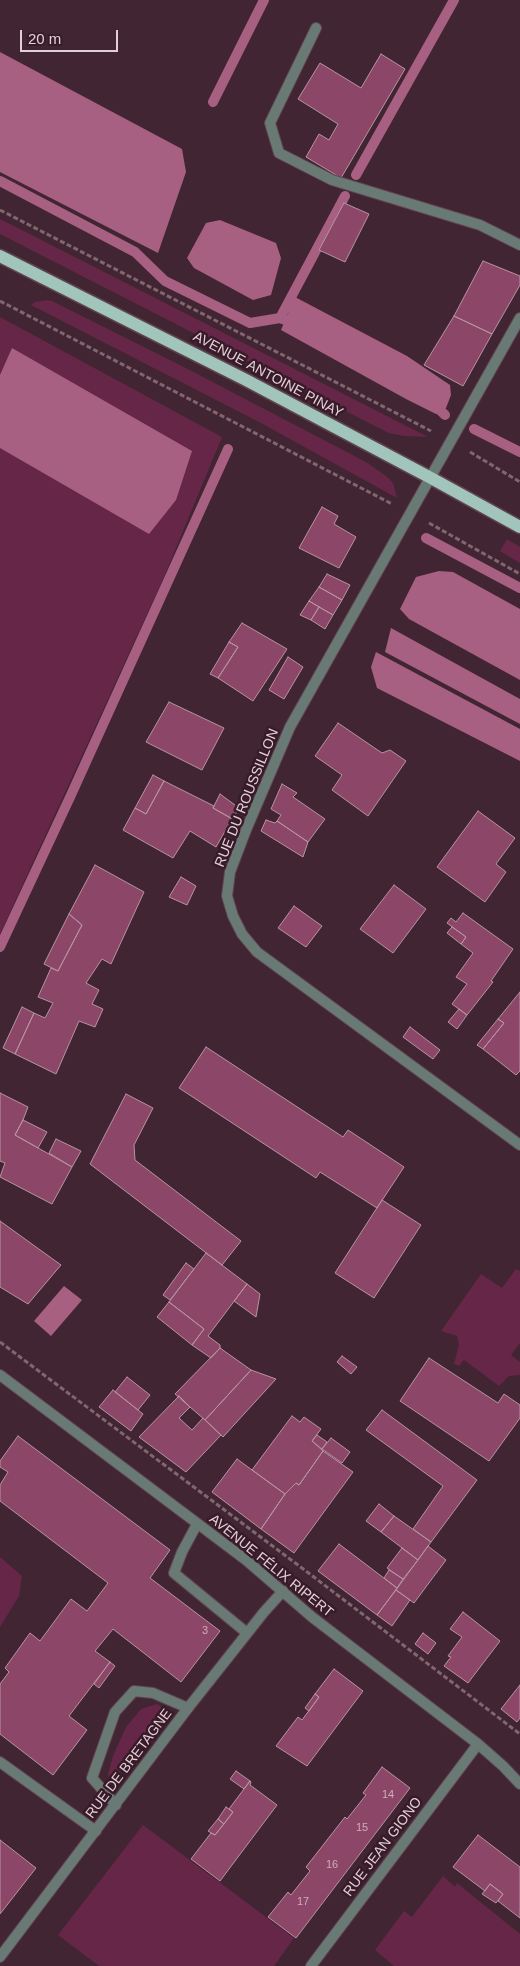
<!DOCTYPE html>
<meta charset="utf-8">
<style>
body{margin:0}
#map{position:relative;width:520px;height:1966px;overflow:hidden;background:#422532;font-family:Helvetica,sans-serif}
canvas{display:block}
.scale{position:absolute;left:20px;top:30px;width:98px;height:22px;box-sizing:border-box;border:2px solid #e3cfd7;border-top:0;padding-left:6px;font-size:15px;line-height:18px;white-space:nowrap;color:#e3cfd7;-webkit-text-stroke:4px #371b28;paint-order:stroke}
</style>
<div id="map">
<canvas width="520" height="1966"></canvas>
<div class="scale">20 m</div>
</div>
<script>
const context = document.querySelector('canvas').getContext('2d');
context.lineJoin = 'round';
function fill(path, color) { context.fillStyle = color; context.fill(path, 'evenodd'); }
const toPath = rows => new Path2D(rows.map(r => 'M' + r).join(''));
function stroke(path, color, width, dash) { context.strokeStyle = color; context.lineWidth = width; context.lineCap = dash ? 'butt' : 'round'; context.setLineDash(dash || []); context.stroke(path); }
function write(font, color, halo, rows, align = 'center') {
  context.font = font + ' Helvetica,sans-serif'; context.lineWidth = 5; context.setLineDash([]); context.textBaseline = 'middle'; context.strokeStyle = halo; context.fillStyle = color; for (const [text, x, y, turn = 0] of rows) {
    context.save(); context.translate(x, y); context.rotate((+turn || 0) * Math.PI / 180); context.textAlign = isNaN(turn) ? turn : align; if (halo) context.strokeText(text, 0, 0); context.fillText(text, 0, 0); context.restore();
  }
}
const green = toPath([
 [0,219,16,227,428,437,404,436,389,433,371,424,0,234],
 [47,300,52,301,180,365,366,462,386,476,393,483,397,498,259,422,31,305,35,302],
 [0,317,222,437,164,577,0,934],
 [507,539,520,547,520,563,500,551],
 [516,1269,520,1271,520,1343,511,1355,520,1362,520,1375,509,1376,499,1386,464,1360,459,1366,454,1364,459,1345,457,1336,441,1331,481,1274,502,1288],
 [0,1557,22,1576,19,1596,0,1627],
 [157,1704,167,1711,165,1714,116,1777,109,1783,108,1774,113,1756,126,1727,141,1709],
 [143,1825,294,1938,274,1966,99,1966,58,1935],
 [443,1876,455,1887,457,1883,520,1934,520,1966,394,1966,375,1950,404,1911,412,1917]
]);
const water = toPath([
 [0,52,182,149,186,172,158,253,0,172],
 [220,220,276,243,281,258,271,295,253,300,194,268,187,258,206,223],
 [295,297,407,356,450,385,451,395,446,408,436,414,406,399,281,330],
 [12,348,192,451,176,500,149,534,0,448,0,375],
 [439,571,453,572,520,609,520,680,409,619,400,609,416,577],
 [391,628,520,699,520,724,385,652],
 [376,652,520,729,520,761,377,688,371,667],
 [64,1286,82,1300,51,1336,34,1321]
]);
const stream = toPath([
 [213,102,264,0],
 [356,175,454,0],
 [0,181,135,252,165,281,250,323,280,318,296,324],
 [280,318,345,196],
 [439,399,438,408,445,415],
 [474,429,520,452],
 [426,538,520,588],
 [0,947,71,795,228,449]
]);
const building = toPath([
 [381,54,405,69,341,178,306,157,319,134,329,140,338,124,298,99,320,63,361,88,381,54],
 [344,203,369,214,345,262,319,250,344,203],
 [483,261,520,276,520,285,492,334,454,316,483,261],
 [454,316,492,334,463,386,424,365,454,316],
 [322,507,338,516,334,524,356,537,339,568,299,548,322,507],
 [327,574,350,585,342,600,319,587,327,574],
 [319,587,342,600,333,615,309,601,319,587],
 [309,601,319,607,311,620,300,615,309,601],
 [319,607,333,615,325,629,311,620,319,607],
 [242,623,287,649,253,701,218,678,238,647,229,642,242,623],
 [229,642,238,647,218,678,210,674,229,642],
 [288,657,303,667,284,699,269,690,288,657],
 [169,702,224,728,202,770,146,742,169,702],
 [338,723,382,753,390,750,406,761,368,816,332,790,342,775,315,756,338,723],
 [153,775,164,781,146,814,135,808,153,775],
 [164,781,214,806,213,808,232,819,216,847,190,831,173,858,123,830,135,808,146,814,164,781],
 [282,784,297,793,293,797,325,819,308,842,277,821,281,815,271,809,282,784],
 [220,794,239,808,233,819,213,808,220,794],
 [478,811,515,838,496,864,506,872,485,902,437,867,478,811],
 [266,820,275,823,277,821,308,842,303,857,261,831,266,820],
 [95,865,144,892,111,964,102,959,86,983,99,990,92,1004,103,1009,95,1027,79,1021,56,1074,15,1054,34,1013,45,1018,53,1003,38,997,51,968,58,971,82,925,69,914,95,865],
 [181,877,196,886,187,905,169,897,181,877],
 [394,885,426,909,393,953,360,929,394,885],
 [294,906,322,926,306,947,278,928,294,906],
 [463,913,513,949,491,981,493,982,467,1015,452,1004,467,984,456,977,473,953,461,944,466,937,447,923,451,918,456,922,463,913],
 [69,914,82,925,58,971,44,964,69,914],
 [452,927,466,937,461,944,447,933,452,927],
 [520,992,520,1071,516,1075,483,1049,504,1023,498,1019,520,992],
 [22,1007,34,1013,15,1054,3,1048,22,1007],
 [459,1009,467,1015,457,1029,448,1022,459,1009],
 [498,1019,504,1023,483,1049,477,1045,498,1019],
 [410,1027,440,1050,433,1059,403,1037,410,1027],
 [206,1047,343,1137,348,1130,404,1167,377,1208,320,1172,316,1178,179,1088,206,1047],
 [0,1093,28,1107,23,1120,15,1135,72,1167,52,1204,0,1177,5,1163,0,1161,0,1093],
 [126,1094,153,1108,134,1145,135,1160,241,1241,222,1265,90,1164,126,1094],
 [23,1120,47,1132,38,1148,15,1135,23,1120],
 [56,1139,81,1151,72,1167,49,1153,56,1139],
 [382,1200,421,1225,374,1298,335,1273,382,1200],
 [0,1221,61,1265,28,1304,0,1287,0,1221],
 [206,1253,247,1284,208,1336,220,1345,220,1348,211,1358,192,1345,204,1329,169,1302,206,1253],
 [186,1263,194,1269,170,1300,163,1295,186,1263],
 [247,1284,260,1294,256,1317,234,1301,247,1284],
 [169,1302,204,1329,192,1345,157,1317,169,1302],
 [220,1348,251,1370,205,1420,175,1394,220,1348],
 [342,1356,357,1367,351,1374,337,1362,342,1356],
 [429,1358,498,1403,504,1394,520,1405,520,1418,489,1461,400,1401,429,1358],
 [251,1370,276,1379,223,1437,205,1420,251,1370],
 [127,1377,150,1395,138,1410,115,1392,127,1377],
 [113,1390,143,1414,131,1431,99,1407,113,1390],
 [179,1396,190,1407,179,1418,192,1430,203,1418,221,1435,186,1472,139,1437,179,1396],
 [382,1410,477,1480,431,1542,413,1529,443,1486,366,1430,382,1410],
 [292,1416,300,1422,304,1417,321,1429,312,1441,323,1451,299,1485,296,1483,285,1494,252,1470,292,1416],
 [317,1435,327,1442,322,1449,312,1441,317,1435],
 [18,1436,170,1550,150,1578,220,1631,181,1682,113,1629,95,1651,110,1662,69,1716,87,1730,53,1775,0,1734,0,1684,9,1672,5,1668,30,1633,40,1641,71,1599,87,1611,108,1583,0,1501,0,1485,8,1472,0,1467,0,1461,18,1436],
 [331,1438,350,1452,342,1463,322,1449,331,1438],
 [323,1451,353,1472,294,1553,261,1529,285,1494,296,1483,299,1485,323,1451],
 [237,1459,285,1494,261,1529,212,1492,237,1459],
 [379,1504,394,1516,381,1532,366,1521,379,1504],
 [394,1516,431,1542,418,1560,381,1532,394,1516],
 [339,1544,397,1588,377,1615,318,1571,339,1544],
 [428,1546,446,1560,414,1603,396,1590,428,1546],
 [402,1548,418,1560,403,1579,387,1568,402,1548],
 [389,1570,403,1579,397,1588,384,1578,389,1570],
 [396,1590,410,1600,392,1626,377,1615,396,1590],
 [463,1612,500,1641,468,1683,444,1666,451,1657,448,1656,462,1637,450,1629,463,1612],
 [423,1633,436,1643,428,1654,415,1644,423,1633],
 [110,1662,115,1666,99,1688,94,1684,110,1662],
 [334,1669,363,1691,307,1766,276,1746,298,1717,302,1720,319,1697,315,1694,334,1669],
 [520,1685,520,1718,517,1722,501,1709,520,1685],
 [315,1694,319,1697,309,1711,305,1708,315,1694],
 [382,1767,410,1788,296,1938,268,1917,288,1892,291,1895,310,1871,306,1867,345,1817,347,1819,366,1795,363,1793,382,1767],
 [236,1771,250,1781,244,1789,230,1779,236,1771],
 [250,1781,251,1782,250,1785,277,1805,220,1881,191,1859,211,1833,215,1835,233,1812,229,1809,250,1781],
 [226,1807,233,1812,224,1824,218,1819,226,1807],
 [218,1819,224,1824,215,1835,208,1831,218,1819],
 [478,1835,520,1867,520,1918,498,1901,503,1894,490,1884,485,1891,453,1867,478,1835],
 [0,1840,36,1868,0,1914,0,1840],
 [490,1884,503,1894,496,1903,482,1894,490,1884]
]);
const path = toPath([
 [0,210,431,431],
 [0,301,392,504],
 [470,452,520,482],
 [429,523,520,574],
 [0,1342,298,1565,520,1734]
]);
const service = toPath([
 [316,28,270,123,279,153,332,180,480,225,520,245],
 [197,1524,182,1552,174,1573,247,1633],
 [0,1762,96,1831],
 [116,1805,92,1778,115,1712,134,1691,153,1693,188,1708]
]);
const minor = toPath([
 [520,318,290,727,246,830,230,872,227,896,233,916,242,934,257,952,520,1145],
 [0,1375,246,1560,312,1617,478,1744,503,1766,520,1784],
 [0,1957,188,1708,264,1612,283,1591],
 [311,1966,478,1744]
]);
const primary = toPath([
 [0,256,246,380,431,478,520,527]
]);
const numberNames = [
 ["3",205,1631],
 ["14",388,1795],
 ["15",362,1828],
 ["16",332,1865],
 ["17",303,1902]
];
const streetNames = [
 ["AVENUE ANTOINE PINAY",268,375,28],
 ["RUE DU ROUSSILLON",247,798,-68],
 ["AVENUE FÉLIX RIPERT",271,1566,39],
 ["RUE DE BRETAGNE",129,1764,-53],
 ["RUE JEAN GIONO",383,1847,-53]
];
fill(green, '#662647');
fill(water, '#a86082');
stroke(stream, '#a86082', 10);
fill(building, '#8c4768');
stroke(building, '#b793a2', 1);
stroke(service, '#5f4450', 12);
stroke(minor, '#5f4450', 12);
stroke(primary, '#5f4450', 15);
stroke(path, '#806671', 3, [5, 2.5]);
stroke(service, '#697a75', 10);
stroke(minor, '#697a75', 10);
stroke(primary, '#a1c5bb', 12);
write('11px', '#cdadbb', null, numberNames);
write('14px', '#e3cfd7', '#371b28', streetNames);
</script>
